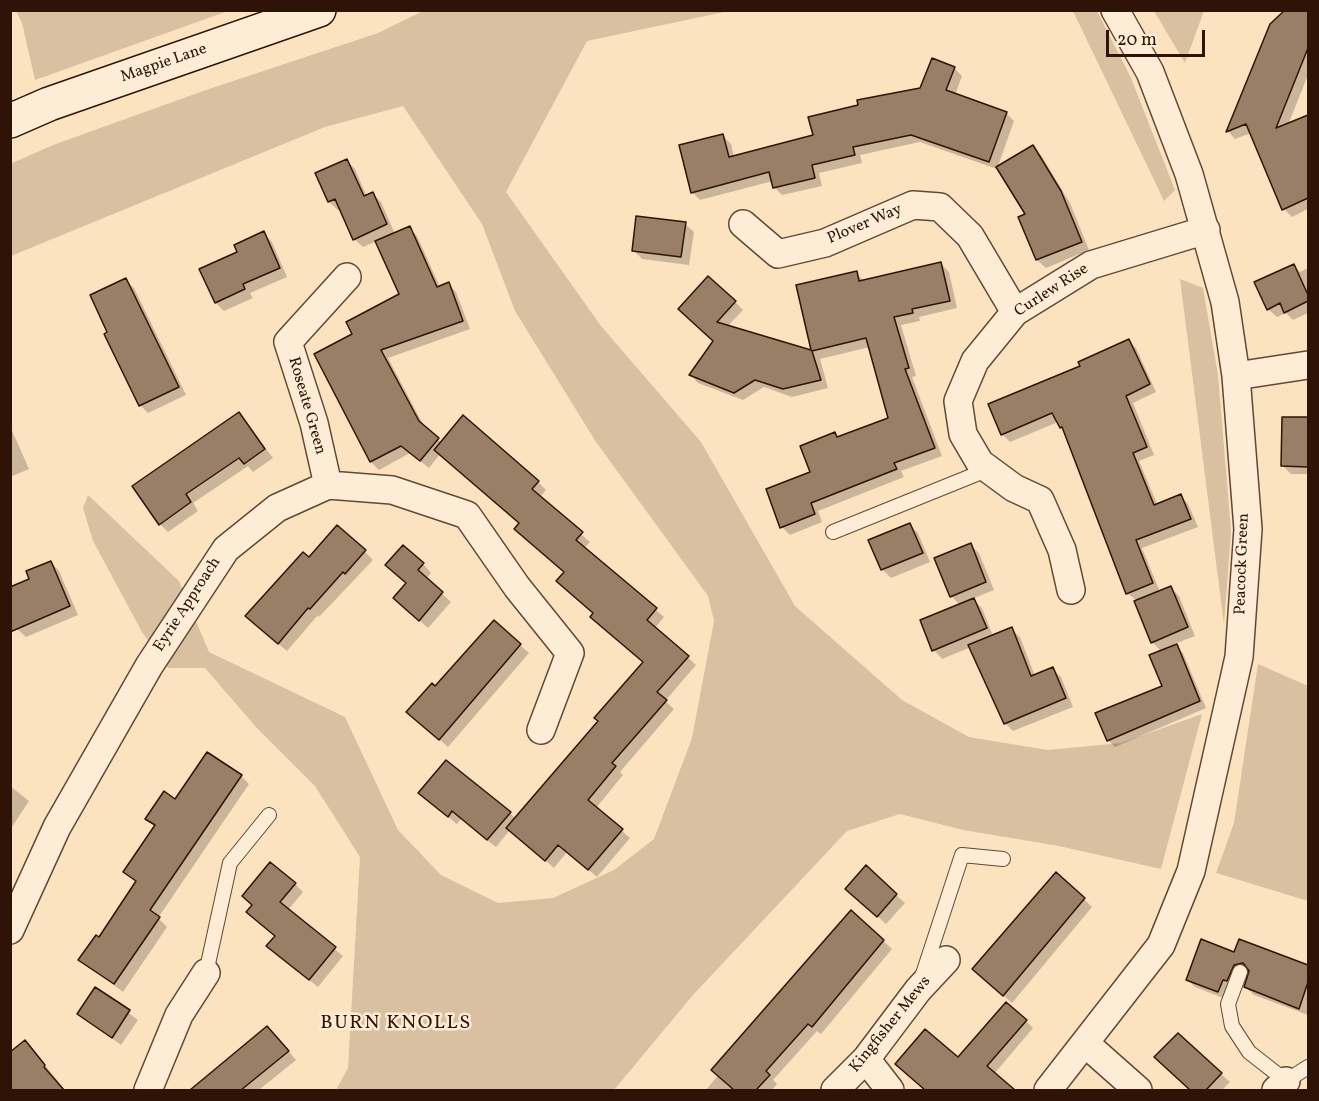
<!DOCTYPE html>
<style>
body{margin:0}
#map{position:relative;width:1319px;height:1101px;overflow:hidden;background:#fce3c0;font-family:Vollkorn,serif}
canvas{display:block}
.frame{position:absolute;inset:0;border:12px solid #2f1307;pointer-events:none}
.scale{position:absolute;left:1106px;top:30px;width:99px;height:27px;box-sizing:border-box;border:3px solid #2f1307;border-top:0;padding-left:8px;font-size:18px;line-height:21px;white-space:nowrap;color:#2f1307;-webkit-text-stroke:4px #fdedd6;paint-order:stroke}
</style>
<div id="map">
<canvas width="1319" height="1101"></canvas>
<div class="frame"></div>
<div class="scale">20 m</div>
</div>
<script>
const context = document.querySelector('canvas').getContext('2d');
context.lineJoin = 'round';
function fill(path, color) { context.fillStyle = color; context.fill(path, 'evenodd'); }
const toPath = rows => new Path2D(rows.map(r => 'M' + r).join(''));
function stroke(path, color, width, dash) { context.strokeStyle = color; context.lineWidth = width; context.lineCap = dash ? 'butt' : 'round'; context.setLineDash(dash || []); context.stroke(path); }
function write(font, color, halo, rows, align = 'center') {
  context.font = font + ' Vollkorn,serif'; context.lineWidth = 5; context.setLineDash([]); context.textBaseline = 'middle'; context.strokeStyle = halo; context.fillStyle = color; for (const [text, x, y, turn = 0] of rows) {
    context.save(); context.translate(x, y); context.rotate((+turn || 0) * Math.PI / 180); context.textAlign = isNaN(turn) ? turn : align; if (halo) context.strokeText(text, 0, 0); context.fillText(text, 0, 0); context.restore();
  }
}
const green = toPath([
 [16,11,228,11,35,80,22,23],
 [423,11,729,11,587,41,506,192,601,326,701,442,795,606,902,700,969,737,1048,750,1121,743,1202,714,1161,869,1059,846,963,830,900,814,847,831,693,995,614,1090,336,1090,348,1068,360,857,315,786,256,727,205,668,168,668,142,632,93,541,83,508,88,495,179,581,209,652,345,717,398,830,441,875,498,903,553,898,614,870,654,839,692,738,714,621,708,596,596,442,515,311,482,224,403,106,325,127,11,256,10,164,53,145,206,90,378,33],
 [1073,11,1097,11,1131,78,1175,190,1164,201],
 [1154,11,1204,11,1185,63],
 [1180,279,1203,288,1218,375,1231,531,1224,625],
 [1258,664,1308,686,1308,901,1216,873,1234,823]
]);
const shadow = toPath([
 [1287,10,1308,10,1308,75,1288,125,1308,117,1308,209,1292,217,1284,209,1251,133,1235,139,1228,131,1271,25],
 [954,68,962,76,955,95,1006,113,1014,121,997,169,920,142,860,155,862,163,819,173,822,186,782,195,774,187,773,181,700,200,692,192,723,136,731,144,734,157,815,136,921,89],
 [1032,147,1041,155,1070,203,1089,250,1046,268,1037,260,1020,218,1027,215],
 [347,161,355,169,367,197,373,194,381,202,395,234,409,228,417,236,440,287,448,284,456,292,470,329,388,358,425,428,442,443,538,482,546,490,539,498,590,542,584,548,664,617,655,628,696,665,665,701,674,709,620,772,623,775,596,808,630,838,597,877,567,852,554,868,510,830,496,847,461,819,457,824,428,801,510,813,516,819,600,722,644,663,594,614,566,573,520,524,440,454,429,468,410,453,379,470,371,462,354,334,401,295,377,241,363,247,354,239,341,209,338,210,329,202,317,174],
 [685,224,694,232,689,265,642,259,634,251],
 [263,233,272,242,287,277,250,293,253,298,224,311,216,303,239,253],
 [941,264,949,272,957,308,919,317,920,321,901,325,916,376,912,377,942,456,901,471,904,477,818,511,822,522,790,535,782,527,835,434,839,438,890,419,870,347,820,359,828,388,792,397,764,387,743,400,698,383,691,375,714,341,688,317,735,302,743,310,727,327,813,353,797,286,856,273,864,281],
 [1294,266,1300,272,1308,268,1308,313,1293,320,1286,313,1277,317,1268,309],
 [125,280,134,288,186,395,148,413,140,405],
 [1128,341,1136,348,1156,392,1133,403,1154,455,1139,461,1158,506,1181,496,1188,504,1198,527,1142,548,1160,592,1171,588,1179,596,1195,636,1174,644,1183,653,1206,708,1115,747,1108,740,1164,686,1162,652,1152,642,1136,600,1127,593,1066,433,1058,422,1010,442,1002,434,1082,367],
 [239,414,273,458,253,472,248,466,193,503,198,511,168,532,160,524],
 [1284,418,1308,419,1308,474,1291,474,1283,466],
 [10,426,29,469,10,477],
 [909,525,918,533,930,562,891,578,882,569],
 [970,545,979,553,994,590,972,599,982,608,993,636,1011,629,1020,637,1035,676,1053,669,1061,677,1073,707,1013,731,1005,723,971,647,942,659,934,650,960,605,951,596],
 [364,551,373,560,319,617,318,615,287,651,256,625,309,559],
 [51,562,59,571,78,615,26,637,17,629],
 [423,564,431,573,426,579,451,602,428,628,403,606,407,583,395,573],
 [520,645,529,653,448,747,417,720,436,689],
 [241,776,249,784,158,918,167,927,123,992,80,960,99,939,137,883,125,872,156,827,147,819,175,801],
 [10,786,29,801,10,830],
 [295,884,303,892,288,910,343,956,318,987,277,954,276,936,253,906],
 [896,895,905,903,886,924,856,897],
 [1084,899,1092,907,1012,1003,982,977],
 [852,912,892,949,821,1034,817,1031,773,1080,777,1084,772,1090,706,1090],
 [1240,941,1308,966,1308,1015,1254,995,1245,987,1251,971,1242,973,1226,999,1195,987,1187,979,1235,954],
 [96,989,138,1020,121,1045,79,1014],
 [1026,1021,1033,1028,994,1074,1006,1086,1002,1090,928,1090,905,1071,958,1060],
 [1178,1035,1230,1082,1222,1090,1191,1090,1165,1066],
 [276,1036,296,1060,259,1090,206,1090],
 [33,1050,65,1090,10,1090,10,1054]
]);
const building = toPath([
 [1285,10,1308,10,1308,48,1276,128,1308,115,1308,198,1282,210,1246,124,1226,132,1270,24,1285,10],
 [932,58,955,67,946,90,1007,112,989,162,911,135,853,147,855,155,812,165,815,178,773,188,769,172,691,193,679,145,723,134,729,157,813,135,808,117,858,105,857,100,920,88,932,58],
 [1033,145,1061,191,1082,242,1036,260,1018,217,1025,214,996,167,1033,145],
 [347,159,364,196,373,192,387,224,353,240,335,199,328,202,315,173,347,159],
 [636,216,686,222,681,257,632,251,636,216],
 [410,226,437,287,449,282,463,321,381,350,419,421,439,438,420,461,401,446,370,462,314,354,352,334,346,322,399,294,375,241,410,226],
 [264,231,280,268,243,284,245,289,215,303,199,269,237,252,234,245,264,231],
 [941,262,950,301,912,309,913,313,894,317,909,368,905,369,935,448,894,463,897,469,811,503,815,514,780,528,766,489,810,472,800,446,835,432,837,437,888,418,866,338,812,351,821,380,783,389,755,380,734,393,689,375,713,341,678,309,708,276,736,301,717,322,811,350,796,285,857,271,859,281,941,262],
 [1294,264,1308,295,1308,301,1284,313,1280,303,1267,310,1254,282,1294,264],
 [126,278,179,387,139,406,104,334,107,332,90,295,126,278],
 [1129,339,1150,384,1126,396,1147,447,1133,453,1154,505,1181,494,1191,519,1136,540,1153,583,1126,594,1062,427,1060,428,1052,413,1001,435,988,404,1080,366,1078,362,1129,339],
 [239,412,265,449,244,464,239,458,186,494,191,502,159,525,132,486,239,412],
 [463,415,539,481,532,489,583,532,576,540,657,608,647,620,689,656,657,692,667,700,612,763,616,766,588,800,623,829,588,870,558,845,545,861,506,828,598,721,594,718,643,662,590,617,593,613,556,581,564,572,514,529,519,523,434,450,463,415],
 [1282,417,1308,417,1308,467,1281,466,1282,417],
 [910,523,923,553,881,570,868,540,910,523],
 [337,525,366,550,345,574,343,572,310,609,308,608,278,644,245,616,303,552,309,557,337,525],
 [971,543,986,582,950,597,934,558,971,543],
 [403,545,424,563,418,570,443,592,419,621,393,598,406,583,385,565,403,545],
 [51,561,70,606,10,632,10,587,29,579,26,571,51,561],
 [1171,586,1188,627,1151,643,1134,601,1171,586],
 [974,598,987,628,932,651,920,620,974,598],
 [494,620,521,644,439,740,406,712,432,683,435,686,494,620],
 [1012,627,1031,676,1053,667,1066,698,1004,724,968,645,1012,627],
 [1177,644,1200,701,1107,741,1095,713,1162,686,1149,655,1177,644],
 [207,752,242,775,150,910,160,917,114,984,78,960,96,935,99,937,136,881,123,872,155,825,145,819,164,791,175,799,207,752],
 [446,760,511,812,487,840,452,811,448,817,418,793,446,760],
 [270,862,296,883,280,902,336,947,309,980,266,946,275,936,246,912,252,905,242,896,270,862],
 [866,865,897,894,877,917,845,889,866,865],
 [1056,872,1085,898,1003,996,972,969,1056,872],
 [851,910,884,940,812,1027,808,1024,766,1071,770,1075,756,1090,734,1090,711,1070,851,910],
 [1201,939,1234,952,1239,939,1308,965,1308,982,1299,1009,1244,987,1249,971,1243,963,1234,965,1227,981,1223,980,1218,992,1186,980,1201,939],
 [95,987,130,1010,112,1038,77,1014,95,987],
 [1006,1002,1027,1020,987,1066,1015,1090,925,1090,895,1064,925,1029,958,1057,1006,1002],
 [267,1026,289,1051,241,1090,190,1090,267,1026],
 [1178,1033,1222,1073,1206,1090,1190,1090,1154,1057,1178,1033],
 [25,1040,45,1065,44,1067,64,1090,10,1090,10,1052,25,1040]
]);
const lane = toPath([
 [833,532,989,469],
 [1240,972,1228,1004,1232,1026,1249,1052,1286,1081,1308,1067],
 [206,973,230,863,269,815],
 [922,977,962,855,1003,859]
]);
const street = toPath([
 [743,224,778,254,825,243,913,205,940,207,970,236,1015,312],
 [1236,376,1308,365],
 [328,485,314,423,288,342,347,277],
 [1071,590,1062,550,1040,500,1014,488,980,463,963,434,958,401,975,361,1015,312,1091,265,1206,230],
 [10,930,57,827,149,666,226,549,277,508,328,485,392,490,467,515,517,587,570,653,541,730],
 [1086,1044,1138,1090],
 [866,1059,890,1090],
 [148,1090,179,1015,206,973],
 [835,1090,866,1059,918,990,946,960],
 [1048,1090,1161,945,1191,871,1239,657,1248,529,1236,376,1225,302,1189,174,1150,72,1115,10],
 [1276,1090,1286,1081]
]);
const secondary = toPath([
 [10,121,49,104,319,10]
]);
const streetNames = [
 ["Magpie Lane",164,64,-19],
 ["Plover Way",865,225,-23],
 ["Curlew Rise",1052,291,-33],
 ["Roseate Green",306,406,74],
 ["Peacock Green",1243,564,-88],
 ["Eyrie Approach",188,605,-57],
 ["Kingfisher Mews",891,1025,-51]
];
const quarterNames = [
 ["BURN KNOLLS",396,1024]
];
fill(green, '#d9c0a1');
fill(shadow, '#0003');
fill(building, '#9a7f67');
stroke(building, '#2f1307', 1.5);
stroke(lane, '#624735', 16);
stroke(street, '#624735', 30);
stroke(secondary, '#2f1307', 36);
stroke(lane, '#fdedd6', 14);
stroke(street, '#fdedd6', 27);
stroke(secondary, '#fdedd6', 33);
write('16px', '#2f1307', '#fdedd6', streetNames);
context.letterSpacing = '1.5px';
write('20px', '#2f1307', '#fdedd6', quarterNames);
context.letterSpacing = '0px';
</script>
